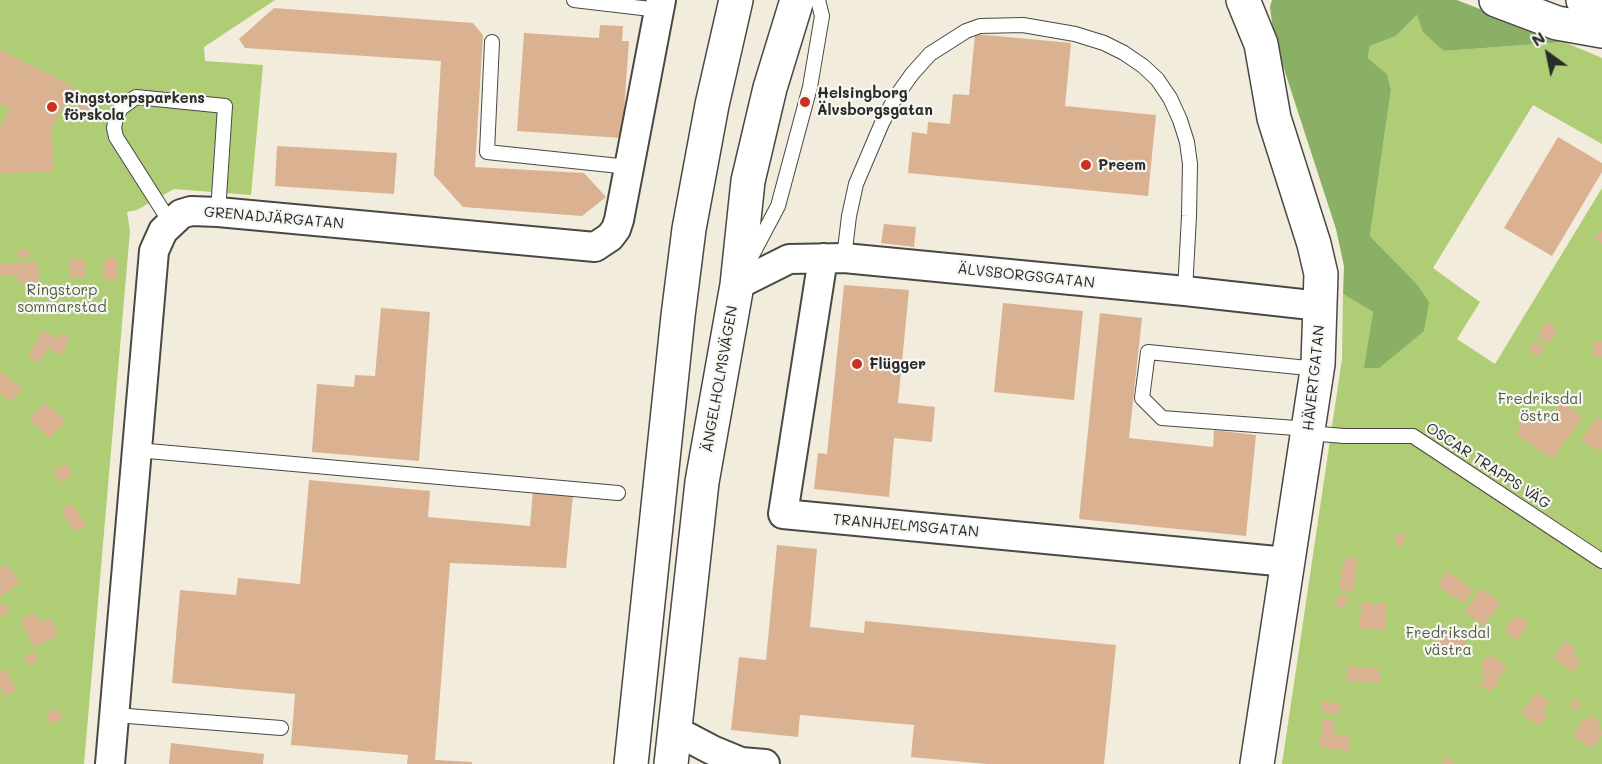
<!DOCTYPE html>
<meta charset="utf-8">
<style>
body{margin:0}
#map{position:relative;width:1602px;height:764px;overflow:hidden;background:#f1ecdb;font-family:Mali,sans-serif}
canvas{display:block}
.north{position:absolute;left:1518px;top:24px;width:60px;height:60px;-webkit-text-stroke:4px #f6f6f2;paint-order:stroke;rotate:327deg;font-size:16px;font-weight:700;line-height:24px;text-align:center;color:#2b2b2b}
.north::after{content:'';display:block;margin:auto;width:21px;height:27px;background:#2b2b2b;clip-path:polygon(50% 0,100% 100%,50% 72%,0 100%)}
</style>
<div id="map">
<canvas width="1602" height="764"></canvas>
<div class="north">N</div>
</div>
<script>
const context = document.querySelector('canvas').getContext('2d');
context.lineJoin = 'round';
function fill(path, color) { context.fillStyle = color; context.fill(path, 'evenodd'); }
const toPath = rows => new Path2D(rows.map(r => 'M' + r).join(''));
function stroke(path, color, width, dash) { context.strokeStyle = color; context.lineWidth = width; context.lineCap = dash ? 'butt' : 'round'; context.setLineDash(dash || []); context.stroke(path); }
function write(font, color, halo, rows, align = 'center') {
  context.font = font + ' Mali,sans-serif'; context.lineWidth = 4.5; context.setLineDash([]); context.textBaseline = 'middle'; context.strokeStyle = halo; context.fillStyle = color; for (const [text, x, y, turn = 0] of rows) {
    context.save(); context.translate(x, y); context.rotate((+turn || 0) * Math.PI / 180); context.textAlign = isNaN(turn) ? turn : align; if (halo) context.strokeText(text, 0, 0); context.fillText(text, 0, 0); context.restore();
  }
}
const green = toPath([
 [0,0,275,0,204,47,205,61,263,65,251,195,174,189,137,210,127,212,130,231,84,764,0,764],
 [1417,15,1444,51,1564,42,1602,58,1602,144,1533,105,1433,268,1480,302,1457,339,1495,364,1602,188,1602,764,1282,764,1342,359,1343,294,1373,312,1365,367,1416,283,1370,236,1391,90,1387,74,1368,58,1370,46,1396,36]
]);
const forest = toPath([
 [1272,0,1457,0,1564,42,1444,51,1423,32,1417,15,1396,36,1370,46,1368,58,1387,74,1391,90,1370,236,1416,283,1429,302,1424,331,1379,368,1364,368,1373,312,1343,294,1344,266,1336,229,1274,38,1270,7]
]);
const building = toPath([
 [274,8,473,23,483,35,475,167,584,173,606,197,582,216,463,207,434,175,441,61,245,48,239,39],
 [600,25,623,26,622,41,629,41,622,138,517,131,524,33,599,38],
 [975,34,1071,43,1065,106,1156,115,1148,196,908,173,912,132,927,134,928,122,950,124,953,94,969,95],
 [0,50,73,86,52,128,53,172,0,173,0,128,10,108,0,103],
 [85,92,101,100,92,118,76,110],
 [1558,137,1602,163,1602,172,1552,256,1504,228],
 [277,146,397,153,394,194,275,186],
 [884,224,916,227,914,247,881,243],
 [1601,230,1602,231,1602,244,1594,239],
 [18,250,29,250,30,258,19,258],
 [108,258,116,258,116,262,117,262,118,280,104,280,104,262,108,262],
 [70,259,85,259,86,278,70,278],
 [38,262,39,283,18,284,18,275,0,276,0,263],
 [844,285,909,290,898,403,935,407,932,442,894,438,889,497,814,489,818,453,827,454],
 [1003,303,1083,311,1074,400,994,392],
 [381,308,430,312,419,461,312,452,317,384,354,387,355,375,375,376],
 [1100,313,1142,318,1129,438,1213,447,1214,430,1256,435,1246,536,1079,519],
 [1546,321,1556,327,1554,332,1556,333,1550,343,1537,337],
 [43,330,58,339,61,333,70,338,62,355,48,348,40,363,28,357],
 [1535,341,1545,347,1539,357,1529,351],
 [1594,341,1602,342,1602,357,1592,356],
 [0,372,22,388,12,402,0,393],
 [45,402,66,421,49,438,29,419],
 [1561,402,1582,417,1553,459,1515,433,1530,413,1546,424],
 [1597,417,1602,420,1602,448,1600,451,1581,441],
 [65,463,73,474,61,483,53,472],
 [309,480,430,491,428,517,530,526,533,490,573,494,566,568,450,563,435,760,472,762,472,764,407,764,408,755,291,745,295,694,172,683,180,590,236,595,238,578,300,584],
 [71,503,86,524,76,532,60,511],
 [1395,534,1405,534,1404,546,1395,546],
 [777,545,817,549,810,627,864,633,865,621,1116,645,1104,764,987,764,911,757,914,725,800,715,798,737,731,730,739,657,766,660],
 [1347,558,1357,558,1354,591,1339,590,1343,563],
 [7,564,20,582,0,597,0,569],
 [1447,571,1473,590,1464,603,1437,586],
 [1480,588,1501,603,1484,626,1465,612],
 [1337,595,1348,596,1345,608,1336,608],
 [1362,602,1387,604,1385,630,1359,628],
 [5,603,10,611,0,617,0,606],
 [35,612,40,622,50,618,58,635,34,647,20,620],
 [1517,616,1529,623,1518,640,1506,633,1507,631,1505,629,1510,620,1513,622],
 [1445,626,1467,641,1458,656,1435,641],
 [1564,641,1577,649,1573,655,1581,660,1573,672,1553,658],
 [33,652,38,662,29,666,24,656],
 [1491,655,1507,666,1497,681,1499,683,1496,688,1493,686,1490,692,1479,685,1486,676,1480,672,1484,666,1481,664,1486,657,1488,659],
 [1347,666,1380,669,1379,683,1346,681],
 [6,669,16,690,5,696,0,686,0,671],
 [1536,693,1549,702,1543,710,1547,716,1539,726,1521,713],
 [1574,699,1581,703,1576,711,1569,707],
 [1322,701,1341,704,1339,715,1321,712],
 [59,709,62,720,50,724,46,713],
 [1590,715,1600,721,1597,727,1602,730,1602,734,1593,749,1573,736,1584,719,1587,720],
 [1323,719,1335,721,1334,734,1350,736,1349,751,1319,747],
 [171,743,264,754,263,764,169,764],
 [1446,757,1456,764,1441,764]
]);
const service = toPath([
 [574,0,659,10],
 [492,42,487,152,629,167],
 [170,222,116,137,114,128,116,117,121,108,136,97,225,106,218,212],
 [844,258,849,216,856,184,882,123,895,98,912,74,930,54,966,31,980,26,1023,25,1075,34,1104,43,1124,53,1143,66,1157,79,1170,98,1180,120,1187,142,1190,164,1189,216,1185,291],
 [750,259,778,206,810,87,822,16,818,0],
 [1309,429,1162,418,1142,398,1148,352,1318,369],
 [1308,433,1344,436,1413,436,1602,561],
 [137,450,618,493],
 [115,715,281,728]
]);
const minor = toPath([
 [823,258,783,514,1287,562],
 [737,285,789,259,844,258,1185,291,1320,306],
 [674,730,712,750,741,762,765,764],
 [110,764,154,251,163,231,181,214,191,211,218,212,595,247,610,237,616,229,619,220,661,0]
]);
const tertiary = toPath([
 [1243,0,1261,44,1274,118,1314,244,1321,274,1318,364,1257,764],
 [1496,0,1557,23,1602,31],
 [1583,0,1602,9]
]);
const secondary = toPath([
 [631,764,678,316,689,229,712,105,736,0],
 [671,764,702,482,737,285,748,181,770,88,797,0]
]);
const markers = [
 [805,102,6,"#c8321e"],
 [52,107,6,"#c8321e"],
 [1086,165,6,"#c8321e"],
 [857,364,6,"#c8321e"]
];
const poiNames = [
 ["Helsingborg",817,93],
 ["Älvsborgsgatan",817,110],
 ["Ringstorpsparkens",64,98],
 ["förskola",64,115],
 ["Preem",1098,165],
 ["Flügger",869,364]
];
const streetNames = [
 ["GRENADJÄRGATAN",274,218,5],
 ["ÄLVSBORGSGATAN",1026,276,6],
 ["HÄVERTGATAN",1314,378,-84],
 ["ÄNGELHOLMSVÄGEN",720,379,-80],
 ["OSCAR TRAPPS VÄG",1488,466,33],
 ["TRANHJELMSGATAN",906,526,5]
];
const parkNames = [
 ["Ringstorp",62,290],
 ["sommarstad",62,307],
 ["Fredriksdal",1540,399],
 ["östra",1540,416],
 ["Fredriksdal",1448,633],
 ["västra",1448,650]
];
fill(green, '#aecd75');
fill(forest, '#8ab066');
fill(building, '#dbb291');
stroke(service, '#494845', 16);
stroke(minor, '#494845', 32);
stroke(tertiary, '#494845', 36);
stroke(secondary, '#494845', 36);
stroke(service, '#fff', 14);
stroke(minor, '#fff', 28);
stroke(tertiary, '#fff', 33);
stroke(secondary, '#fff', 33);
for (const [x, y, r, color] of markers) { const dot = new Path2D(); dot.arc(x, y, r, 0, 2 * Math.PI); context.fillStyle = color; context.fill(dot); stroke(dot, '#f6f6f2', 2); }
write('bold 15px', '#2b2b2b', '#f6f6f2', poiNames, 'left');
write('15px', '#2b2b2b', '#f6f6f2', streetNames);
write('15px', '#525c41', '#f6f6f2', parkNames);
</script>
